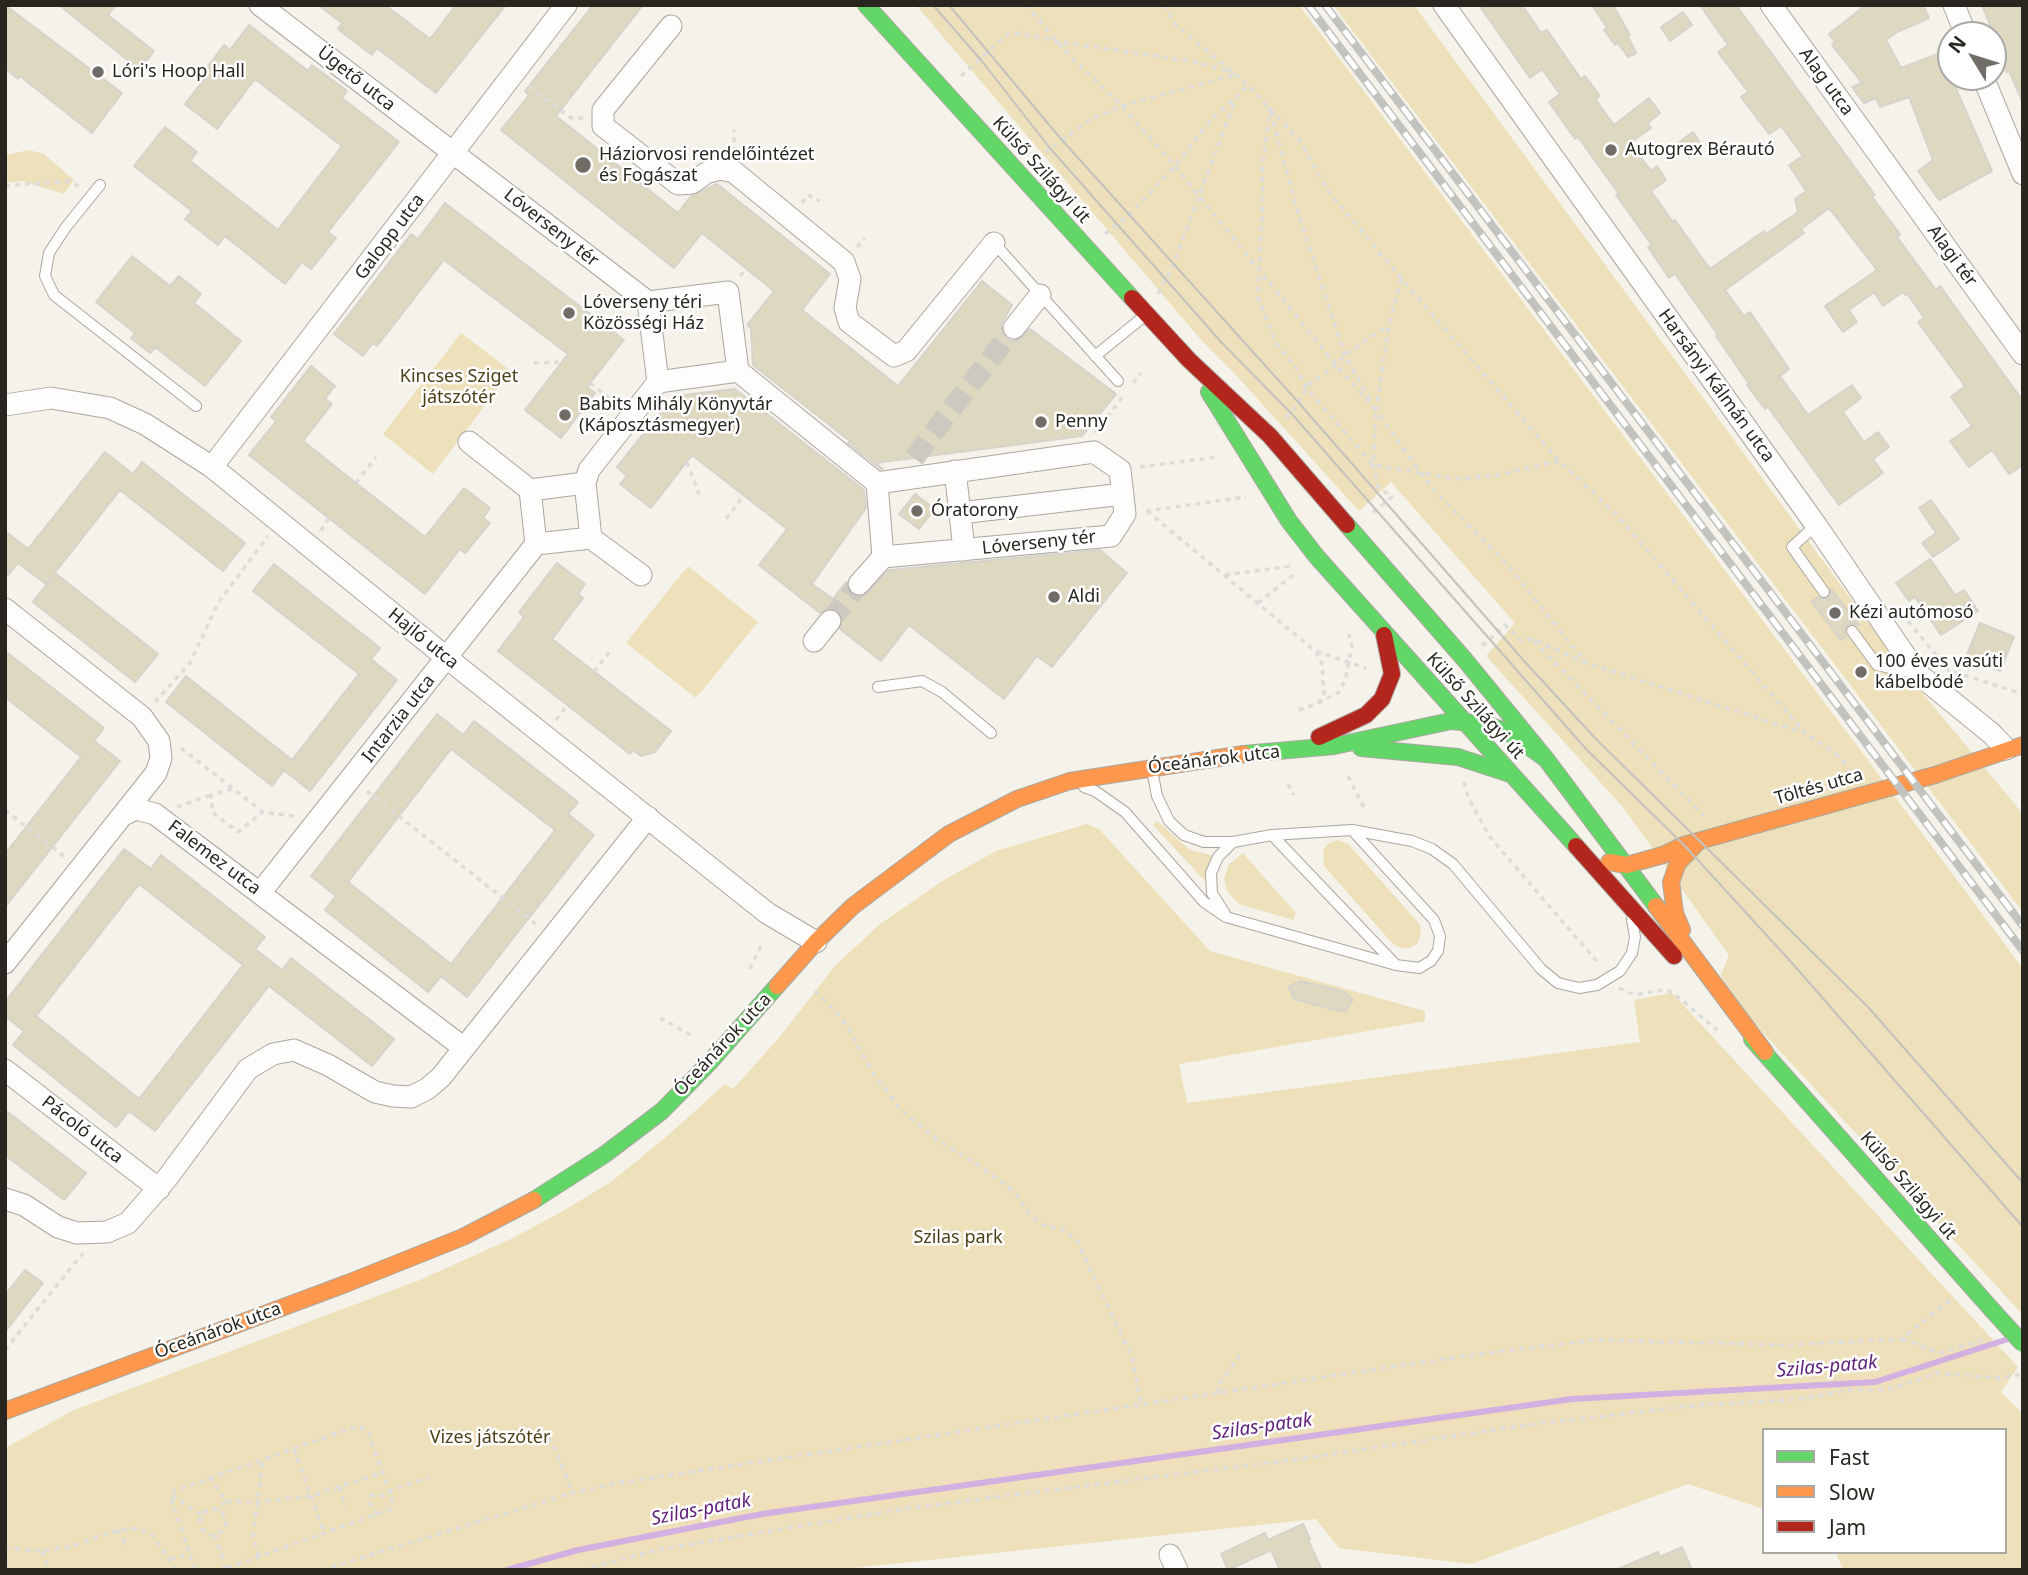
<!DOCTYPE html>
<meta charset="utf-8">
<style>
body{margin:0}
#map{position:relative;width:2028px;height:1575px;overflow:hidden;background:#f5f2e9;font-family:"Noto Sans",sans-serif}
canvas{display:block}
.frame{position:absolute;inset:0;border:7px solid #28261f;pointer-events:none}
.legend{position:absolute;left:1762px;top:1428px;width:245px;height:126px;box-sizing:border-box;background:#fff;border:2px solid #a9a8a5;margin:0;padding:9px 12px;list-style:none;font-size:21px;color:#28261f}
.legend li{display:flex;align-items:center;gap:14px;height:35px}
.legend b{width:35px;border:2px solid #a9a8a5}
.north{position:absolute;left:1937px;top:21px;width:70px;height:70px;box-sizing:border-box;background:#fff;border:2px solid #a9a8a5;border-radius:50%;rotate:308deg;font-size:19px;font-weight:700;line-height:28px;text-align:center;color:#28261f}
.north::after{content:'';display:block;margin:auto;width:24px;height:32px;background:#706d66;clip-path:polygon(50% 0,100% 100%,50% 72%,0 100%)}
</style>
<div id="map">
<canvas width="2028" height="1575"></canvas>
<div class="frame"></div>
<ul class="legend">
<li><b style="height:9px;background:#63d668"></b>Fast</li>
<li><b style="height:9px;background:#ff974d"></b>Slow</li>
<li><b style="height:9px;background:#b3261e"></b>Jam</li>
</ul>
<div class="north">N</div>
</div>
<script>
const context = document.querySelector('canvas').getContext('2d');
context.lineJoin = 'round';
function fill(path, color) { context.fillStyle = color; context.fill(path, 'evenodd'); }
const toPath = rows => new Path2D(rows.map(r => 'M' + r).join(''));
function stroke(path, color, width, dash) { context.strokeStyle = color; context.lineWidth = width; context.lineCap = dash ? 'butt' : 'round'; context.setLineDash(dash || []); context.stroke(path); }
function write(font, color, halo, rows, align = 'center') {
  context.font = font + ' "Noto Sans",sans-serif'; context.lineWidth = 5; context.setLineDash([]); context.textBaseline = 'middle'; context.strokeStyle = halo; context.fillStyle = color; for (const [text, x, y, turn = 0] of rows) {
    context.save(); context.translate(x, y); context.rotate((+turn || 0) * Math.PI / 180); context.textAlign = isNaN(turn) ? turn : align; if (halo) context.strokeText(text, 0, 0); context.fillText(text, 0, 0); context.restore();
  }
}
const green = toPath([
 [916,5,1299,5,1864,755,2023,969,2023,1315,1735,1002,1721,975,1729,955,1622,806,1486,656,1515,623,1391,482,1359,511,1235,374,1202,341],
 [1333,5,1414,5,1904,671,2023,814,2023,912],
 [29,150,44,154,74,180,64,194,22,181,5,183,5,155],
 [461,333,511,371,433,474,383,434],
 [688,566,758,622,696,698,626,643],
 [1157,821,1190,850,1212,855,1204,880,1153,825],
 [1087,824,1100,830,1210,951,1425,1011,1425,1021,1179,1064,1187,1103,1640,1042,1634,1000,1672,993,2018,1367,2001,1392,2023,1414,2023,1570,1843,1570,1836,1552,2005,1552,2005,1430,1764,1430,1764,1509,1688,1484,1471,1564,1339,1548,1316,1519,835,1570,5,1570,7,1447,74,1410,420,1280,513,1238,563,1211,611,1182,666,1137,725,1084,733,1089,778,1039,835,966,880,924,944,880,996,851],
 [1338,840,1348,844,1416,920,1420,925,1421,935,1417,944,1409,948,1401,948,1393,944,1324,866,1323,850,1329,843],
 [1243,853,1296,913,1293,920,1239,904,1227,891,1224,879,1229,864]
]);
const stream = toPath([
 [507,1570,578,1550,762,1514,1572,1399,1875,1382,2008,1339]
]);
const building = toPath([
 [5,5,122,93,92,133,20,76,18,79,5,68,5,5],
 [59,5,116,5,108,15,154,51,140,70,59,5],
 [318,5,385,5,430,39,456,5,506,5,436,93,377,48,372,55,338,29,342,23,318,5],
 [593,5,643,5,556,116,678,213,691,196,717,184,830,274,802,310,898,386,982,281,1012,305,1001,325,1005,338,1011,341,1018,340,1030,329,1116,394,1082,436,875,463,883,469,881,469,848,443,850,441,753,365,751,328,747,325,774,291,702,233,674,268,501,130,529,95,525,91,593,5],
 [1479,5,1522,5,1541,33,1547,30,1581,79,1585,76,1600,96,1595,99,1614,125,1649,98,1660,113,1648,123,1651,128,1630,143,1651,171,1657,166,1666,180,1651,191,1673,222,1675,220,1710,269,1764,231,1766,234,1798,212,1795,199,1806,191,1789,165,1803,156,1781,126,1769,134,1741,97,1748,92,1718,52,1728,45,1700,5,1736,5,1875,195,1872,197,1900,234,1897,237,1936,290,1940,286,2023,401,2023,465,2009,474,1992,450,1969,467,1950,441,1972,426,1951,397,1965,386,1918,322,1924,318,1907,293,1905,295,1903,292,1883,306,1874,292,1849,310,1857,322,1843,332,1825,306,1877,270,1829,208,1801,229,1804,233,1725,290,1744,316,1750,312,1789,369,1780,376,1808,415,1852,385,1861,398,1843,412,1864,442,1878,432,1889,447,1873,459,1883,473,1839,505,1768,407,1765,409,1747,385,1749,384,1716,336,1718,335,1675,274,1669,278,1648,247,1652,245,1616,195,1619,194,1578,137,1575,139,1549,102,1560,94,1542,69,1530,78,1479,5],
 [1592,5,1613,5,1630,35,1628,37,1636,53,1628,57,1618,43,1615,45,1604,30,1607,28,1592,5],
 [1866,5,1923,5,1929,18,1897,32,1886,40,1901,68,1943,52,1951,77,1992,171,1939,200,1918,171,1933,160,1909,97,1880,107,1876,98,1864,103,1852,87,1862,83,1832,45,1835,42,1829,34,1866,5],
 [1982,5,2023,5,2023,103,2009,71,2006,72,1999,53,2001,52,1982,5],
 [1683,12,1692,25,1670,41,1661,27,1683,12],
 [249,25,308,71,312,65,347,91,342,98,399,142,328,232,336,238,311,269,302,262,285,284,225,236,218,245,185,219,192,211,134,166,165,127,197,152,190,161,278,230,342,146,255,79,217,129,185,104,205,78,201,75,224,45,230,50,249,25],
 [1693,132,1703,147,1689,158,1678,143,1693,132],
 [445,203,624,340,587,387,595,393,561,438,525,410,568,354,444,260,377,346,373,343,363,356,334,334,411,234,418,239,445,203],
 [132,256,170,286,179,276,201,294,194,303,241,341,205,386,155,347,150,353,131,338,135,333,96,302,132,256],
 [311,366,335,386,325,399,332,404,303,441,356,483,425,537,464,488,490,508,483,518,490,523,465,553,460,549,425,594,249,455,276,421,271,417,311,366],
 [735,389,864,490,866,508,812,584,833,599,846,582,847,589,851,594,857,597,864,596,889,570,1100,550,1127,573,1052,667,1037,656,1004,699,909,625,881,661,840,629,842,617,838,610,826,609,820,613,759,565,787,529,692,455,651,508,620,484,627,476,617,467,674,396,735,389],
 [105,452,133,474,142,462,245,543,223,571,120,490,46,584,18,563,5,578,5,531,28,549,105,452],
 [915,494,935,509,919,529,899,514,915,494],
 [1931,500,1959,539,1933,557,1922,543,1936,533,1919,508,1931,500],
 [1930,559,1955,595,1964,590,1978,611,1941,635,1915,597,1909,601,1896,583,1930,559],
 [557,563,585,584,578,594,583,598,552,639,671,731,655,752,641,756,633,750,630,754,498,651,524,617,519,612,557,563],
 [274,564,380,648,371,659,397,680,310,791,284,770,272,786,166,702,186,676,292,760,359,674,253,591,274,564],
 [55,573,158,654,135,682,33,602,55,573],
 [1831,589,1859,625,1852,623,1847,625,1844,631,1846,636,1841,640,1812,602,1818,597,1821,599,1828,599,1831,595,1831,589],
 [1980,623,2014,637,2000,671,1966,657,1980,623],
 [5,651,104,728,94,741,120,761,5,907,5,854,81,757,5,697,5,651],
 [437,714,463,735,474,721,578,802,568,814,594,835,467,997,441,976,428,992,325,910,336,896,311,876,437,714],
 [451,749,555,830,451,964,348,882,451,749],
 [124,849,151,869,161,855,265,937,255,949,282,970,291,958,394,1039,372,1066,269,986,155,1131,129,1111,116,1127,13,1045,24,1031,5,1016,5,1002,124,849],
 [139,884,243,965,139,1099,36,1016,139,884],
 [1300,981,1344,992,1353,1000,1345,1011,1340,1011,1294,999,1289,987,1300,981],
 [5,1110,86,1173,64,1200,5,1155,5,1110],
 [25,1270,43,1283,5,1332,5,1295,25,1270],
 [1303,1524,1310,1539,1308,1540,1322,1570,1280,1570,1271,1550,1228,1570,1221,1554,1265,1533,1268,1540,1303,1524],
 [1682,1547,1692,1570,1616,1570,1658,1552,1660,1557,1682,1547]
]);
const streetTunnel = toPath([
 [914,458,1014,328],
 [830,621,859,584]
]);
const path = toPath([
 [1026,5,1067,53,1122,106,1175,166,1336,365,1376,410,1373,465,1379,488,1392,497,1370,515],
 [1164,5,1176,25,1248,85,1300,141,1329,192,1401,278,1559,461,1615,513,1805,733],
 [961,76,1008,34,1019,33,1060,42,1197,62,1234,73],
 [529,86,571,118,584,118],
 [1270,107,1262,171,1263,196,1258,297,1276,343,1297,369,1306,387,1373,465,1457,479,1493,476,1559,461],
 [1271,112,1296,206,1345,355,1371,402],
 [734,152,734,129],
 [1037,158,1093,118,1122,106,1234,75],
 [5,186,69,181,82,188],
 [802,203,808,195,820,201],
 [1105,234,1129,215,1175,166,1213,117,1236,98,1248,85],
 [857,247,865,238],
 [740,276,746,269],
 [1401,279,1389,325,1376,410,1431,487,1506,563,1586,663],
 [1158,294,1173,265,1236,98],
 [534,363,561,362],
 [590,383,616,404],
 [1133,383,1141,373],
 [1286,418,1299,403,1306,387,1336,365,1345,355,1389,325],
 [1095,433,1124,395],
 [687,462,701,499],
 [1140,467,1217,457],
 [356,483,376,457],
 [1146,511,1246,497],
 [1147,511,1315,651,1366,668],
 [726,519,744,495],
 [321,531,329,518],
 [1225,575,1292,566],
 [1258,603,1297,572],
 [1908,621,1948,670,2023,694],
 [1534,641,1704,816],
 [1482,646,1505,625,1522,641,1533,639,1586,663,1805,733,1839,756,1851,773],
 [594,672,610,651],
 [155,702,190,663,218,603,268,536],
 [1318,703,1338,693,1345,681,1352,646,1348,630],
 [1299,710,1318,703,1324,694,1322,664,1316,652],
 [556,720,567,705],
 [181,748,263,812,294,816],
 [1348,776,1366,812],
 [1464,782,1468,797,1489,836,1600,965],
 [1288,784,1294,795],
 [232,789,211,795,213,813,238,832,263,812],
 [367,791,537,925],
 [177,807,211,795],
 [5,810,65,857],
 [750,969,762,944],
 [1619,988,1629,993,1639,994,1663,990,1672,992,1717,1030],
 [815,991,842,1018,874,1074,898,1107,936,1139,978,1165,1015,1192,1031,1216,1043,1225,1065,1230,1077,1241,1132,1357,1141,1404],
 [660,1018,691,1035],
 [1902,1339,1940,1353,1987,1339],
 [5,1350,83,1253],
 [1219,1393,1218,1386,1240,1355],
 [538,1435,549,1439,557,1452,572,1493],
 [294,1449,324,1532],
 [209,1477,226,1501,219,1511],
 [339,1487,346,1508],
 [172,1495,202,1515],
 [226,1501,258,1502,311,1496,381,1473],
 '200 1522a13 13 0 1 1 26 0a13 13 0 1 1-26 0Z',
 [377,1515,370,1503,372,1495,382,1496,389,1491,428,1477],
 [118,1530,128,1549],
 [215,1535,225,1568],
 [5,1548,42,1551,69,1547,118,1530,138,1528,153,1536,177,1570],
 [42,1551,48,1566],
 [259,1556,253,1537,263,1458],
 [170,1559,190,1553],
 [5,1564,10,1570],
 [195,1570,172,1501,174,1491,352,1428,360,1427,368,1431,392,1500,391,1509,221,1570],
 [322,1570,572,1493,617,1483,1471,1355,1594,1340,1783,1345,1902,1339,1951,1299],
 [582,1570,662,1549,909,1508,1299,1459,1527,1425,1699,1405,1803,1399,1847,1390,1891,1389,1937,1373,1998,1378,2023,1374]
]);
const lane = toPath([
 [100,185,66,227,49,253,45,276,54,295,196,406],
 [994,243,1118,381],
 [1095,356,1147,314],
 [1816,525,1792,547,1824,592],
 [1852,631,1877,665,1914,673],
 [878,687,922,681,942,692,991,733],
 [1152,770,1157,796,1169,821,1184,835,1204,842,1233,842,1272,835,1352,830,1412,841,1432,849,1453,864,1541,969,1558,983,1579,988,1597,985,1620,971,1632,953,1635,937,1632,920],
 [1084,787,1095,791,1125,812,1204,902,1226,917,1396,965,1419,968,1431,961,1438,951,1440,936,1434,920,1352,830],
 [1272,835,1394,963],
 [1225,914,1212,893,1211,873,1218,857,1233,842]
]);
const street = toPath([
 [260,5,648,302],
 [1444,5,1816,525,1917,673,1992,734,2006,749],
 [1771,5,2023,354],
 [1954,5,1966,35],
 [671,26,603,110,603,126,678,184,692,183,706,173,720,169,734,172,844,262,850,279,845,308,849,322,894,356,906,351,994,243],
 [1983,77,2023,174],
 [1014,328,1040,295],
 [738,371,877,483],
 [5,405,51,398,110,408,145,424,212,467,447,658,767,913,816,942],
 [469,442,530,490],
 [1094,452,1120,470,1125,514,1111,536,883,557,877,483,1094,452],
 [212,467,566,5],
 [955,471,960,513],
 [585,483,589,470,658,382,738,371,728,292,648,302,658,382],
 [585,483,591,538,536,544,530,490,585,483],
 [591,538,641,575],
 [964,550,960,513,1123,494],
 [859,584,883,557],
 [5,609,142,717,159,741,161,758,156,773,5,963],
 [814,641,830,621],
 [123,815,136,809,155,814,464,1048],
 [260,893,536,544],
 [5,1070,159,1189],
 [5,1199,24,1205,58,1227,77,1233,107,1232,128,1223,168,1177,248,1069,273,1054,294,1050,328,1065,375,1092,393,1096,411,1097,427,1089,441,1077,648,817],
 [1170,1555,1177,1570]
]);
const fast = toPath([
 [866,5,1132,298],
 [1209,392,1289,521,1317,557,1576,846],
 [1347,525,1465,660,1546,759,1656,906],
 [1361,748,1458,757,1510,774],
 [1244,754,1334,746,1451,721,1485,724,1508,732,1546,759],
 [1752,1039,1994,1312],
 [534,1200,604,1155,662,1111,709,1063,777,986]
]);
const slow = toPath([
 [1609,862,1627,865,1663,855,1684,845,1935,775,2023,745],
 [1656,906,1765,1052],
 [1682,930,1675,913,1671,882,1678,863,1698,842],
 [777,986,816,942,853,906,949,834,1017,799,1070,781,1244,754],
 [5,1411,348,1283,463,1237,534,1200]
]);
const jam = toPath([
 [1132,298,1189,360,1270,436,1347,525],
 [1319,737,1366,715,1382,699,1392,674,1384,635],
 [1576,846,1674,956]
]);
const tram = toPath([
 [933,5,981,60,1049,147,1222,343,1291,413,1586,749,1684,845,1792,963,2023,1227],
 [949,5,1061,139,1299,403,1525,662,1595,738,1868,1007,2023,1183]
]);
const rail = toPath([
 [1308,5,2023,951],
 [1325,5,2023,926]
]);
const fastBridge = toPath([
 [1994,1312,2023,1344]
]);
const markers = [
 [98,72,7,"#706d66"],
 [1611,150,7,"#706d66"],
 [583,165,9,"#706d66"],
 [569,313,7,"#706d66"],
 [565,415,7,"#706d66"],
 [1041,422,7,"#706d66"],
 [917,511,7,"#706d66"],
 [1054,597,7,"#706d66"],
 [1835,613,7,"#706d66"],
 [1861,672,7,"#706d66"]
];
const poiNames = [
 ["Lóri's Hoop Hall",112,72],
 ["Autogrex Bérautó",1625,150],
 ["Háziorvosi rendelőintézet",599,155],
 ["és Fogászat",599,176],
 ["Lóverseny téri",583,303],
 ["Közösségi Ház",583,324],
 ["Babits Mihály Könyvtár",579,405],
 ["(Káposztásmegyer)",579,426],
 ["Penny",1055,422],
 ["Óratorony",931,511],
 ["Aldi",1068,597],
 ["Kézi autómosó",1849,613],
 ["100 éves vasúti",1875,662],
 ["kábelbódé",1875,683]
];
const streetNames = [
 ["Ügető utca",356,79,38],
 ["Alag utca",1826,82,54],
 ["Külső Szilágyi út",1041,170,48],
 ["Lóverseny tér",551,228,38],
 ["Galopp utca",390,237,-53],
 ["Alagi tér",1952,256,54],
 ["Harsányi Kálmán utca",1716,386,54],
 ["Lóverseny tér",1039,543,-6],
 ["Hajló utca",423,639,39],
 ["Külső Szilágyi út",1475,706,48],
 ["Intarzia utca",399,719,-52],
 ["Óceánárok utca",1214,760,-7],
 ["Töltés utca",1819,787,-16],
 ["Falemez utca",214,858,37],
 ["Óceánárok utca",723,1045,-47],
 ["Pácoló utca",82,1130,38],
 ["Külső Szilágyi út",1908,1186,49],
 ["Óceánárok utca",218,1331,-20]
];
const parkNames = [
 ["Kincses Sziget",459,377],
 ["játszótér",459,398],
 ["Szilas park",958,1238],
 ["Vizes játszótér",490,1438]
];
const waterNames = [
 ["Szilas-patak",1827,1367,-5],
 ["Szilas-patak",1262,1427,-8],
 ["Szilas-patak",701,1510,-11]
];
fill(green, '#ede0ba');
stroke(stream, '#d3b0e2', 6);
fill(building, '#dfd8c1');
stroke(building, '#d5d3cb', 2);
stroke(streetTunnel, '#ccc9c1', 21, [21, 10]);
stroke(lane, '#a9a7a0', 12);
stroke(street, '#a9a7a0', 23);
stroke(fast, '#a9a7a0', 18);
stroke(slow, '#a9a7a0', 18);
stroke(jam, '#a9a7a0', 18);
stroke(path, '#dddcd9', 3.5, [5, 5]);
stroke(lane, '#fefdfc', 10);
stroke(street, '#fefdfc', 21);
stroke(fast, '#63d668', 16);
stroke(slow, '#ff974d', 16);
stroke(jam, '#b3261e', 16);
stroke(tram, '#c2c2bf', 2);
stroke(rail, '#c2c2bf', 8);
stroke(rail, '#fff', 5, [16]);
stroke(fastBridge, '#a9a7a0', 18, []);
stroke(fastBridge, '#63d668', 16);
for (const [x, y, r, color] of markers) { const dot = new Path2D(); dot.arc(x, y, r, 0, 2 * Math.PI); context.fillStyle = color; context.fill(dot); stroke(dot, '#fff', 2.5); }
write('18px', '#28261f', '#fff', poiNames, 'left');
write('18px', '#28261f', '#fff', streetNames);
write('18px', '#4c3f17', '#fff', parkNames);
write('italic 19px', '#61237c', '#fff', waterNames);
</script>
